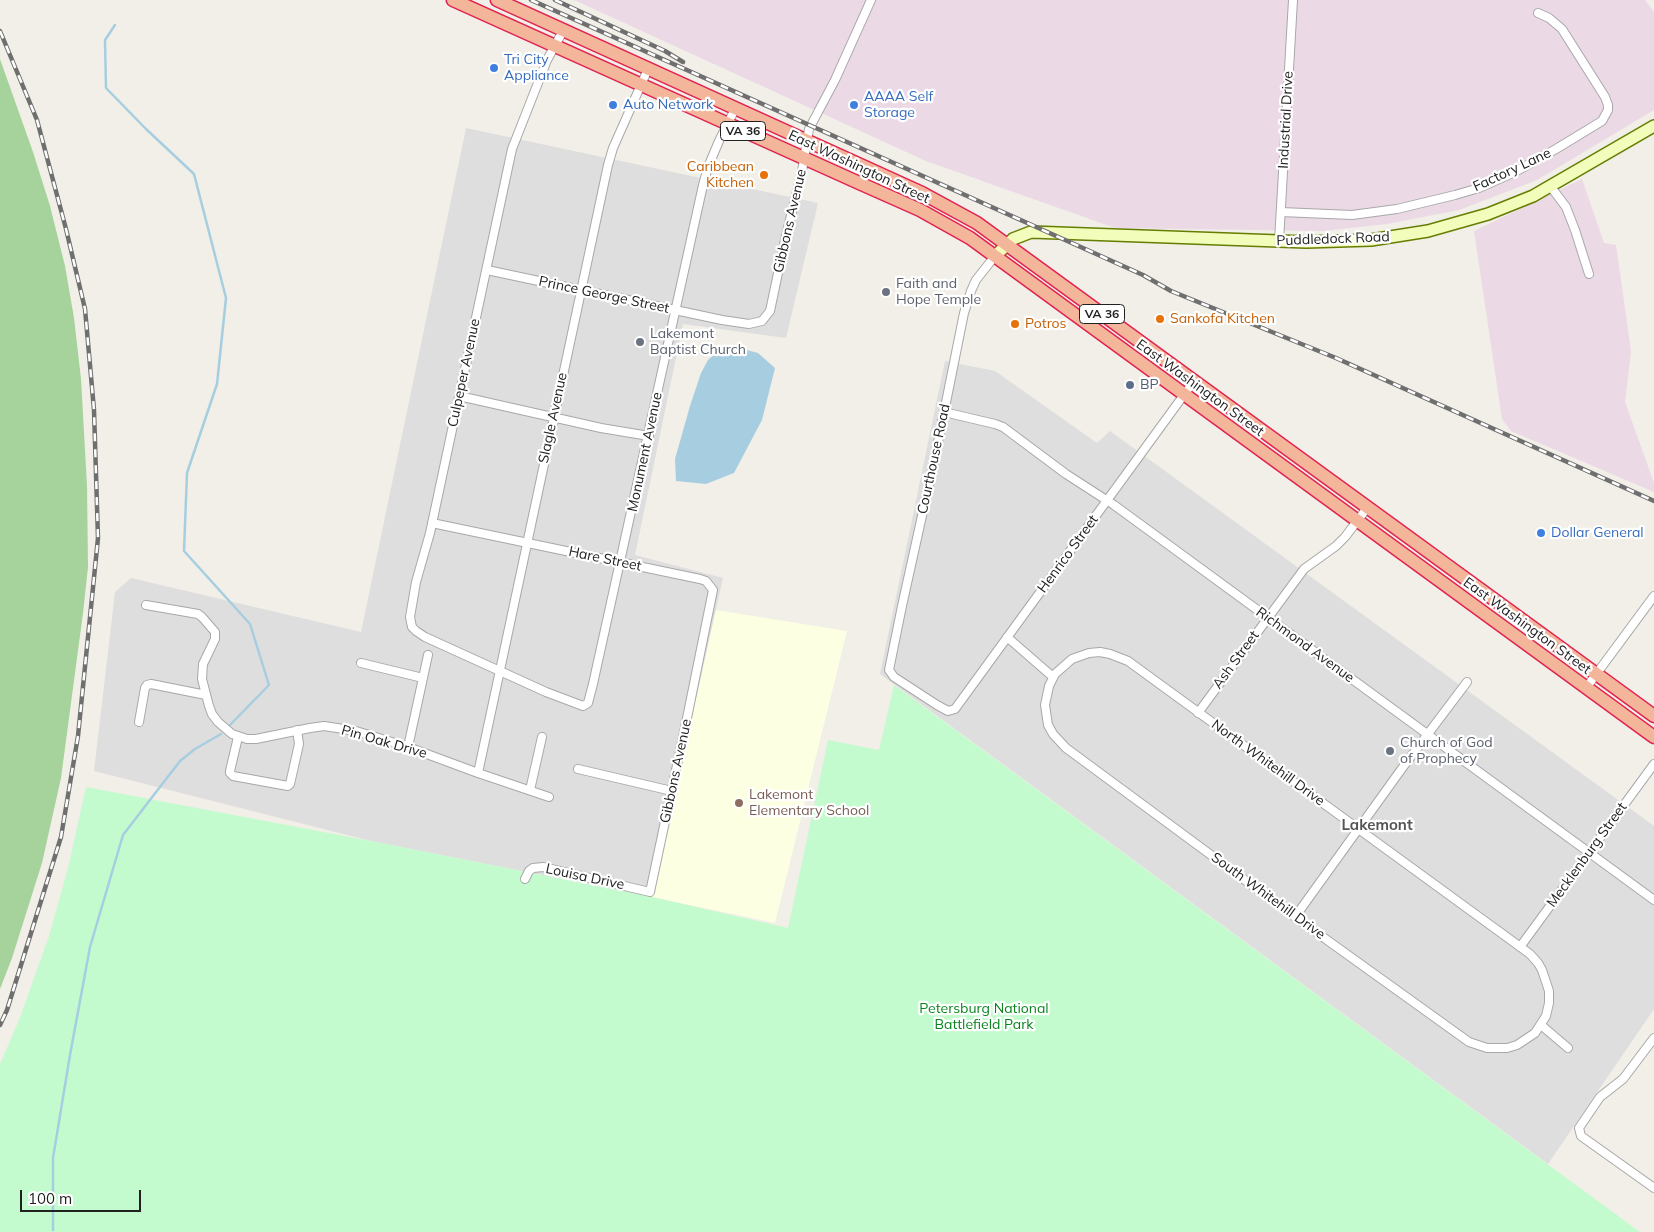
<!DOCTYPE html>
<style>
body{margin:0}
#map{position:relative;width:1654px;height:1232px;overflow:hidden;background:#f1efe7;font-family:Mulish,sans-serif}
canvas{display:block}
.scale{position:absolute;left:20px;top:1190px;width:121px;height:22px;box-sizing:border-box;border:2px solid #212121;border-top:0;padding-left:6px;font-size:15px;line-height:18px;white-space:nowrap;color:#212121;-webkit-text-stroke:4px #fff;paint-order:stroke}
</style>
<div id="map">
<canvas width="1654" height="1232"></canvas>
<div class="scale">100 m</div>
</div>
<script>
const context = document.querySelector('canvas').getContext('2d');
context.lineJoin = 'round';
function fill(path, color) { context.fillStyle = color; context.fill(path, 'evenodd'); }
const toPath = rows => new Path2D(rows.map(r => 'M' + r).join(''));
function stroke(path, color, width, dash) { context.strokeStyle = color; context.lineWidth = width; context.lineCap = dash ? 'butt' : 'round'; context.setLineDash(dash || []); context.stroke(path); }
function write(font, color, halo, rows, align = 'center') {
  context.font = font + ' Mulish,sans-serif'; context.lineWidth = 4.5; context.setLineDash([]); context.textBaseline = 'middle'; context.strokeStyle = halo; context.fillStyle = color; for (const [text, x, y, turn = 0] of rows) {
    context.save(); context.translate(x, y); context.rotate((+turn || 0) * Math.PI / 180); context.textAlign = isNaN(turn) ? turn : align; if (halo) context.strokeText(text, 0, 0); context.fillText(text, 0, 0); context.restore();
  }
}
const residential = toPath([
 [466,128,818,203,786,338,683,324,635,555,723,578,652,897,371,841,94,771,115,592,131,578,361,632],
 [945,361,995,371,1097,443,1110,431,1654,826,1654,1009,1548,1164,880,674]
]);
const industrial = toPath([
 [574,0,1645,0,1654,12,1654,110,1537,180,1459,210,1387,224,1323,231,1115,228,926,161],
 [1582,179,1604,243,1616,245,1631,351,1625,402,1654,483,1654,492,1511,431,1502,419,1474,231]
]);
const education = toPath([
 [716,610,847,631,775,923,652,897]
]);
const forest = toPath([
 [0,59,33,152,50,206,65,266,74,318,81,379,87,486,88,567,83,613,61,778,42,863,12,958,0,989]
]);
const park = toPath([
 [894,685,1640,1232,0,1232,0,1064,19,1020,49,936,68,868,86,787,371,841,652,897,788,928,828,740,879,750]
]);
const water = toPath([
 [743,349,758,353,775,368,762,420,734,473,706,484,676,481,675,459,690,406,701,373,708,360,718,351]
]);
const stream = toPath([
 [115,25,105,40,106,88,146,129,194,174,226,298,217,384,187,473,184,551,250,624,269,685,230,725],
 [53,1230,53,1158,70,1055,90,947,123,835,180,761,195,749,221,734]
]);
const minor = toPath([
 [563,31,547,60,512,149,430,533,416,582,410,617,412,627,416,631,425,637,546,692,583,706,588,703,593,684,703,185,708,167,719,141,735,109],
 [1551,187,1566,207,1575,230,1589,274],
 [1281,212,1352,215,1397,209,1455,195,1479,188,1515,172,1556,149,1602,121,1608,110,1608,105,1605,97,1562,29,1549,18,1538,13],
 [1279,241,1293,0],
 [995,256,976,280,971,291,964,313,935,457,902,606,889,670,894,677,937,705,948,711,955,709,1194,381],
 [487,270,722,320,749,324,762,321,770,311,785,240,802,171,809,129,835,80,871,0],
 [459,396,601,428,649,436],
 [944,412,995,424,1003,427,1066,474,1114,505,1654,900],
 [432,523,700,579,706,581,713,590,686,723,650,892,543,867,533,868,529,871,525,879],
 [146,605,198,614,202,617,215,632,215,639,203,664,202,679,209,706,212,714,218,722,232,734,247,739,256,739,310,728,324,726,356,731,408,747,478,773,549,797],
 [1007,637,1053,677],
 [1100,652,1110,654,1128,661,1530,954,1538,963,1542,970,1549,991,1549,1003,1546,1016,1535,1033,1517,1045,1507,1048,1487,1048,1469,1042,1295,917,1066,748,1053,734,1048,725,1045,705,1049,686,1055,674,1072,659,1089,653,1100,652],
 [361,663,423,678,408,747],
 [423,678,428,655],
 [1586,688,1654,596],
 [1198,713,1304,569,1336,546,1345,537,1367,508],
 [139,722,145,688,147,685,151,684,206,695],
 [238,737,230,771,230,773,233,776,288,786,290,784,299,744,297,730],
 [578,769,672,791],
 [478,773,608,165,613,148,648,69],
 [530,790,542,737],
 [1295,917,1403,767,1467,682],
 [1520,947,1654,764],
 [1541,1025,1568,1048],
 [1654,1038,1623,1079,1600,1097,1579,1128,1581,1136,1654,1188]
]);
const secondary = toPath([
 [995,256,1013,239,1031,232,1306,242,1371,240,1428,231,1488,214,1533,196,1654,126]
]);
const trunk = toPath([
 [453,0,857,182,920,210,970,238,1654,737],
 [497,0,922,193,977,223,1654,716]
]);
const rail = toPath([
 [531,0,1143,275,1171,291,1336,358,1654,501],
 [555,0,665,51,683,62],
 [0,31,37,120,66,229,85,309,94,410,98,538,78,736,61,837,7,1010,0,1025]
]);
const markers = [
 [494,68,5,"#3f7fe0"],
 [613,105,5,"#3f7fe0"],
 [854,105,5,"#3f7fe0"],
 [764,175,5,"#e8710a"],
 [886,292,5,"#6b7280"],
 [1160,319,5,"#e8710a"],
 [1015,324,5,"#e8710a"],
 [640,342,5,"#6b7280"],
 [1130,385,5,"#5c6f8a"],
 [1541,533,5,"#3f7fe0"],
 [1390,751,5,"#6b7280"],
 [739,803,5,"#8d6e63"]
];
const shields = [
 [743,131,45],
 [1102,314,45]
];
const shieldNames = [
 ["VA 36",743,131],
 ["VA 36",1102,314]
];
const shopNames = [
 ["Tri City",504,60],
 ["Appliance",504,76],
 ["AAAA Self",864,97],
 ["Storage",864,113],
 ["Auto Network",623,105],
 ["Dollar General",1551,533]
];
const streetNames = [
 ["Industrial Drive",1286,120,-87],
 ["East Washington Street",859,167,25],
 ["Factory Lane",1512,170,-25],
 ["Gibbons Avenue",790,221,-77],
 ["Puddledock Road",1333,239,-2],
 ["Prince George Street",604,295,12],
 ["Culpeper Avenue",464,373,-78],
 ["East Washington Street",1200,388,36],
 ["Slagle Avenue",553,418,-78],
 ["Monument Avenue",645,452,-78],
 ["Courthouse Road",934,459,-78],
 ["Henrico Street",1068,554,-54],
 ["Hare Street",605,559,12],
 ["East Washington Street",1527,626,36],
 ["Richmond Avenue",1305,645,36],
 ["Ash Street",1236,660,-54],
 ["Pin Oak Drive",384,742,16],
 ["North Whitehill Drive",1268,763,36],
 ["Gibbons Avenue",676,771,-78],
 ["Mecklenburg Street",1587,855,-54],
 ["Louisa Drive",585,877,12],
 ["South Whitehill Drive",1268,896,36]
];
const foodNames = [
 ["Caribbean",754,167,"right"],
 ["Kitchen",754,183,"right"],
 ["Sankofa Kitchen",1170,319],
 ["Potros",1025,324]
];
const worshipNames = [
 ["Faith and",896,284],
 ["Hope Temple",896,300],
 ["Lakemont",650,334],
 ["Baptist Church",650,350],
 ["Church of God",1400,743],
 ["of Prophecy",1400,759]
];
const serviceNames = [
 ["BP",1140,385]
];
const educationNames = [
 ["Lakemont",749,795],
 ["Elementary School",749,811]
];
const parkNames = [
 ["Petersburg National",984,1009],
 ["Battlefield Park",984,1025]
];
const neighbourhoodNames = [
 ["Lakemont",1377,825]
];
fill(residential, '#dfdede');
fill(industrial, '#ebd9e6');
fill(education, '#fcffe2');
fill(forest, '#a6d29b');
fill(park, '#c4fbce');
fill(water, '#a7cee0');
stroke(stream, '#a7cee0', 2.5);
stroke(minor, '#a8a8a8', 10);
stroke(secondary, '#657e01', 14);
stroke(trunk, '#e12252', 15);
stroke(minor, '#fff', 8);
stroke(secondary, '#f2fcbb', 11);
stroke(trunk, '#f4b69a', 12);
stroke(rail, '#6f6f6f', 4.5);
stroke(rail, '#fff', 2.5, [8]);
for (const [x, y, r, color] of markers) { const dot = new Path2D(); dot.arc(x, y, r, 0, 2 * Math.PI); context.fillStyle = color; context.fill(dot); stroke(dot, '#fff', 2); }
for (const [x, y, w] of shields) { const box = new Path2D(); box.roundRect(x - w / 2, y - 9.5, w, 19, 4); context.fillStyle = '#fff'; context.fill(box); stroke(box, '#212121', 1); }
write('bold 12px', '#212121', null, shieldNames);
write('14px', '#366cbe', '#fff', shopNames, 'left');
write('14px', '#212121', '#fff', streetNames);
write('14px', '#c56008', '#fff', foodNames, 'left');
write('14px', '#5b616d', '#fff', worshipNames, 'left');
write('14px', '#4e5e75', '#fff', serviceNames, 'left');
write('14px', '#785e54', '#fff', educationNames, 'left');
write('14px', '#08851e', '#fff', parkNames);
write('bold 15px', '#545454', '#fff', neighbourhoodNames);
</script>
